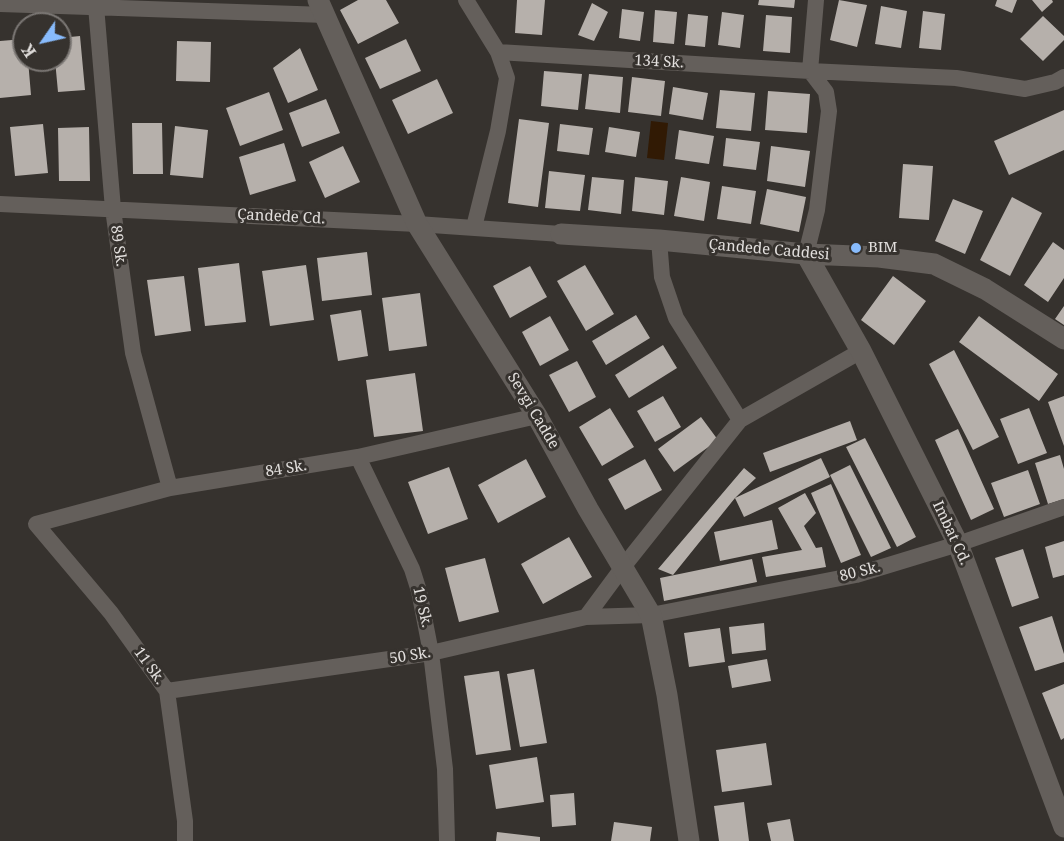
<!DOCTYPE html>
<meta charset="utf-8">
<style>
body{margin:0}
#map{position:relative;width:1064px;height:841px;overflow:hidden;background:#36322e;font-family:"Noto Serif",serif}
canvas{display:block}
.north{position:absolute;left:12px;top:12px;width:60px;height:60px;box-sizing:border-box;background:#36322e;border:2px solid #7b7774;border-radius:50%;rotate:236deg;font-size:16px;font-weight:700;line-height:24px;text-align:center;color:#e2dfdd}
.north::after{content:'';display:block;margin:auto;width:21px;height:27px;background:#88bbfc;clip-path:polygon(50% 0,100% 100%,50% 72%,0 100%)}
</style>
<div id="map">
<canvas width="1064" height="841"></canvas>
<div class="north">K</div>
</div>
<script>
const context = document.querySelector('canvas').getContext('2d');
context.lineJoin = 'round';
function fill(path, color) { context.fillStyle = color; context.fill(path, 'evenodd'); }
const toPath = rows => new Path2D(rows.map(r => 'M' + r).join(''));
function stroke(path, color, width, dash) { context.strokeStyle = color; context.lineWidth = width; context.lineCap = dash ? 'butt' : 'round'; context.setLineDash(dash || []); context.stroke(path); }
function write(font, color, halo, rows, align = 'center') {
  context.font = font + ' "Noto Serif",serif'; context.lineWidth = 6; context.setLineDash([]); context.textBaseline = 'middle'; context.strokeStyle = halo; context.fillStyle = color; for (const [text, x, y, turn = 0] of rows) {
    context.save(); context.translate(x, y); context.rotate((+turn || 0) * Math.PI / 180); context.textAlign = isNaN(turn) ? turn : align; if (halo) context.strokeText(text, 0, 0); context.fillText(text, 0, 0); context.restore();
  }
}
const water = toPath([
 [651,121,668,123,664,160,647,158]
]);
const building = toPath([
 [358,0,386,0,399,23,358,44,340,10],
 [517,0,545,0,542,35,515,33],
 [759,0,795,0,794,8,758,5],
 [839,0,867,5,857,47,830,40],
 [997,0,1017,0,1012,13,995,6],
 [1032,0,1052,0,1053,2,1042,12],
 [592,3,608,12,594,41,578,35],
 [881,6,907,11,901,48,875,44],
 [622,9,644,12,640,41,619,38],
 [655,10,677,12,674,44,653,42],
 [923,11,945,14,941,50,919,48],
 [722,12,744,15,740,48,718,45],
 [688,14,708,16,705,47,685,45],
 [766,15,792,17,790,53,763,51],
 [1043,16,1064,36,1064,40,1043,61,1020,39],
 [80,36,85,90,58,92,55,60,60,60,60,38],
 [24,39,24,60,28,60,31,95,0,98,0,41],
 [406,39,421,71,380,89,365,58],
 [177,41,211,42,210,82,176,81],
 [300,48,318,90,288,103,273,68],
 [544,71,582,74,578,110,541,106],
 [589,74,623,77,620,113,585,109],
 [632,77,665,81,661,116,628,112],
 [437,79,453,113,408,134,392,100],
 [673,87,708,93,703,120,669,114],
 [720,90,755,93,751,131,716,128],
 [768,91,810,94,807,133,765,130],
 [269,92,283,130,240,146,226,108],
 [326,99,340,133,302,147,289,113],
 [1064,110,1064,150,1009,175,994,141],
 [519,119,549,123,538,207,508,203],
 [132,123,162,123,163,174,133,174],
 [43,124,48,173,15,176,10,127],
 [560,124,593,128,589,155,557,151],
 [175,126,208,130,203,178,170,175],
 [89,127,90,181,59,181,58,128],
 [609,127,640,132,636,157,605,152],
 [679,130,714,136,709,164,675,159],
 [726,138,760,142,756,170,723,166],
 [284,143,296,181,250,195,239,157],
 [343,146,360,182,325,198,309,162],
 [771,146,810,151,805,187,767,181],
 [903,164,933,166,929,220,899,218],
 [549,171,585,175,580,211,545,208],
 [592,177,624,180,621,214,588,210],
 [635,177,668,181,664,215,632,211],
 [681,177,710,182,704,221,674,216],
 [722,186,756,191,751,224,717,219],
 [767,189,806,197,799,232,760,224],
 [1012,197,1042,213,1010,276,980,260],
 [953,199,983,211,965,254,935,241],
 [1053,242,1064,250,1064,278,1048,302,1024,285],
 [367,252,372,295,322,301,317,258],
 [239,263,246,322,205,326,198,268],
 [306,265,314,320,270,326,262,271],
 [585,265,614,314,586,331,557,281],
 [530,266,547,297,510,318,493,286],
 [184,276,191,331,155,336,147,280],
 [893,276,926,301,894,345,861,320],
 [420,293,427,346,389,351,382,298],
 [1064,306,1064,325,1055,319],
 [361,310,368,356,338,361,330,315],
 [636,315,650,338,606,365,592,341],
 [550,316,569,350,540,366,522,332],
 [979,316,1058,374,1039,401,959,342],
 [663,345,677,368,629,398,615,375],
 [954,350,999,437,973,450,929,364],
 [577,361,596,397,569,412,549,375],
 [415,373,423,431,374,437,366,380],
 [663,396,681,427,655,442,637,411],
 [1064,396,1064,446,1048,402],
 [610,408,634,447,602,466,579,427],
 [1029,408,1047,453,1018,464,1000,419],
 [701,417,718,440,674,472,658,449],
 [850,421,857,440,770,472,763,453],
 [958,429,994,509,971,520,935,440],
 [865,438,916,537,897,547,846,447],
 [1060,455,1064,469,1064,499,1048,504,1035,463],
 [821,458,830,477,744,517,735,498],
 [526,459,546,497,498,523,478,485],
 [645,459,662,490,625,510,608,479],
 [850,465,891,548,871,557,830,475],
 [449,467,468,519,428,534,408,482],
 [744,468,756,478,735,498,673,575,658,569],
 [1028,470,1040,504,1004,517,991,483],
 [831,484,861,555,841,563,811,493],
 [805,493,816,513,804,526,816,548,822,547,826,567,766,577,762,557,802,550,778,508],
 [772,520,778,549,720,561,714,532],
 [569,537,592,577,543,604,521,564],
 [1064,541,1064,575,1053,578,1045,547],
 [1023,549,1039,598,1012,607,995,558],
 [485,558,499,612,459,622,445,568],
 [752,559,757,582,664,601,660,578],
 [1052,616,1064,654,1064,662,1035,671,1019,627],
 [764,623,766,650,732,654,729,627],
 [720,628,725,662,689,667,684,633],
 [767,659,771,681,732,688,728,666],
 [534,669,547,743,520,747,507,674],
 [499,671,511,750,476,755,464,676],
 [1064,684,1064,738,1061,740,1042,693],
 [766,743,772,785,722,792,716,750],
 [537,757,544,802,496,809,489,765],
 [574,793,576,825,552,827,550,795],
 [744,802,749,841,719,841,714,806],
 [790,819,794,841,771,841,767,823],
 [614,822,652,827,650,841,611,841],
 [497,832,540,837,540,841,496,841]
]);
const minor = toPath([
 [93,0,96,6,113,209,133,353,170,488],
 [466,0,498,52,507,78,498,131,474,227],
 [816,0,810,71,956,78,1025,89,1055,82,1064,77],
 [0,4,326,15],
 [498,52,810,71,826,92,829,111,817,210,806,254],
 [0,204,417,224,561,234],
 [659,240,662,277,676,318,740,420],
 [358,457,412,569,419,591,431,653,445,769,447,841],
 [586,617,623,567,740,420,861,351],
 [167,691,431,653,586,617,651,615,856,575,958,544,1064,507],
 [185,841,185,821,167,691,111,613,36,524,170,488,358,457,537,416]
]);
const tertiary = toPath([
 [318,0,417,224,537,416,588,509,651,615,667,695,689,841],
 [561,234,659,240,806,254,879,257,934,264,985,289,1064,339],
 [806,254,861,351,958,544,1064,827]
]);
const markers = [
 [856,248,6,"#88bbfc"]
];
const streetNames = [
 ["134 Sk.",659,62,3],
 ["Çandede Cd.",281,217,3],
 ["89 Sk.",118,246,82],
 ["Çandede Caddesi",769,250,5],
 ["Sevgi Cadde",533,411,59],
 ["84 Sk.",286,469,-9],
 ["Imbat Cd.",951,533,65],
 ["80 Sk.",860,572,-14],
 ["19 Sk.",422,607,77],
 ["50 Sk.",410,656,-9],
 ["11 Sk.",149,666,54]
];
const poiNames = [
 ["BIM",868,248]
];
fill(water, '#311a04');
fill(building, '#b6b0ab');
stroke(minor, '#645f5b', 16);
stroke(tertiary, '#645f5b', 21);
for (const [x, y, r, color] of markers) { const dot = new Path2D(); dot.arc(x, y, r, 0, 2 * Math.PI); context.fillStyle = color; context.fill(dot); stroke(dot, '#36322e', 2); }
write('15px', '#e2dfdd', '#36322e', streetNames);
write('15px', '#e2dfdd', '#36322e', poiNames, 'left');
</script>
